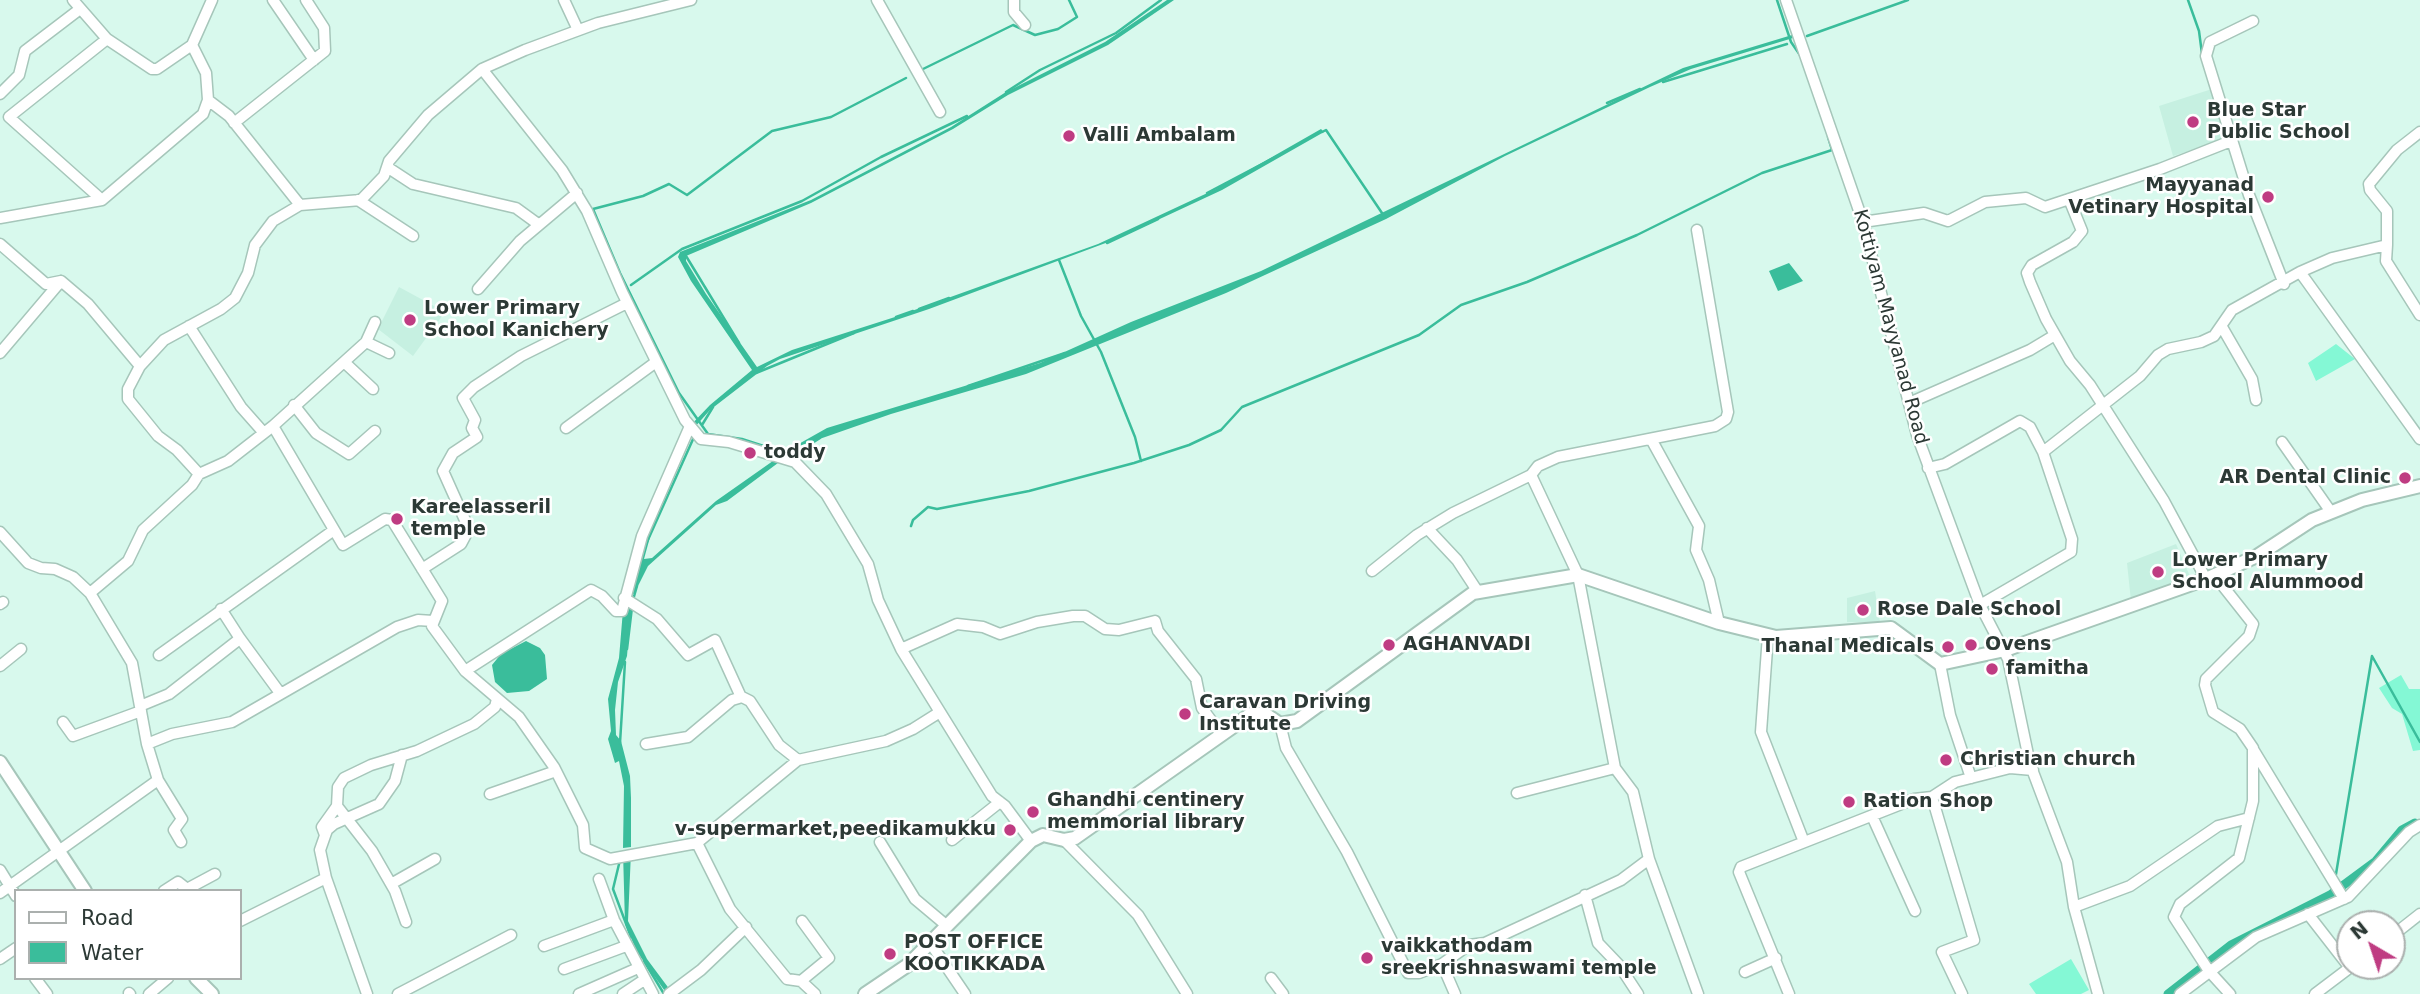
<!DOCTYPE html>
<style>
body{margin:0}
#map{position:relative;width:2420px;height:994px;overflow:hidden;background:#d8f9ed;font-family:"DejaVu Sans",sans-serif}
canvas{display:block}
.legend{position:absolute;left:14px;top:889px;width:228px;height:91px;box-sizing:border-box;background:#fff;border:2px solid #abb0ae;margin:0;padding:9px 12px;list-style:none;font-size:21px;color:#2c3935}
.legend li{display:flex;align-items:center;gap:14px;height:35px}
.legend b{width:35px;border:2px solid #abb0ae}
.north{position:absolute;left:2336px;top:910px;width:70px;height:70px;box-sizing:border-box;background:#fff;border:2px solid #abb0ae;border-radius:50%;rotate:321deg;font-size:19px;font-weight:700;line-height:28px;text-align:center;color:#2c3935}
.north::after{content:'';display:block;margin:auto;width:24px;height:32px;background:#bf3c82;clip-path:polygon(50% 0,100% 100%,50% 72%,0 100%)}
</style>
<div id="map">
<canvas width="2420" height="994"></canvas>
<ul class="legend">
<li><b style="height:9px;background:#fff"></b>Road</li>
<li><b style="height:19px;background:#3abd9b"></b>Water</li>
</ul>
<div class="north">N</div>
</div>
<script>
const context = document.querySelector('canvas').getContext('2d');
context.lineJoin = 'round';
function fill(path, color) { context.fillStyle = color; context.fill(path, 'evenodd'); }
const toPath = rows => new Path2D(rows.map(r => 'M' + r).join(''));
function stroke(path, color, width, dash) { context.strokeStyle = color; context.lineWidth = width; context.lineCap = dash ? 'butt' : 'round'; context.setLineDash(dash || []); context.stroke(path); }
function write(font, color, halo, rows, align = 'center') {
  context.font = font + ' "DejaVu Sans",sans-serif'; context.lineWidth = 5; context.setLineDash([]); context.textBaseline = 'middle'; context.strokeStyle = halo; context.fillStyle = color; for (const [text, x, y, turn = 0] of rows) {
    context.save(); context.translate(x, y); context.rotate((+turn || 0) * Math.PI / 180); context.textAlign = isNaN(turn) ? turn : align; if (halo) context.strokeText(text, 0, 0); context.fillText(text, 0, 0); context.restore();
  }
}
const built = toPath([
 [2212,89,2227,139,2173,156,2159,106],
 [399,287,445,312,413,356,378,329],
 [2176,544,2192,581,2131,601,2127,563],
 [1875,591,1880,622,1847,622,1847,598]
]);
const green = toPath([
 [2336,344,2355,359,2316,381,2308,363],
 [2401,675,2409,689,2420,689,2420,750,2413,751,2402,714,2392,708,2379,688],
 [2071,959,2089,990,2081,994,2036,994,2029,984]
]);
const water = toPath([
 [1167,0,1174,0,1108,45,1008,95,953,129,811,203,686,256,686,261,706,294,757,367,792,350,895,317,1098,244,1216,189,1321,129,1324,132,1222,190,1119,238,929,309,780,359,767,366,710,410,694,428,690,426,710,405,752,370,691,281,678,257,680,252,811,200,951,127,1006,92,1105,42],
 [1792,35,1793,38,1691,69,1650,87,1505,156,1386,219,1226,293,1026,374,891,414,788,450,827,428,1040,363,1131,322,1261,271,1683,68],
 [1789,263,1803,281,1778,291,1769,271],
 [687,429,664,486,644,559,652,558,716,501,780,456,786,457,727,501,716,505,648,566,634,594,628,593,650,513,677,442],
 [632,597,627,656,618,682,615,710,616,735,621,741,630,776,631,798,631,847,623,848,624,786,619,761,615,763,608,739,611,731,608,699,619,658,624,598],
 [526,641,540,648,545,655,547,679,529,691,507,693,495,682,492,665,501,654],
 [623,852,631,852,628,921,647,959,673,994,667,994,637,952,625,924]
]);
const stream = toPath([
 [1777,0,1791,42,1802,58],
 [2188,0,2199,31,2202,54],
 [1807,36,1908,0],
 [921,70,1013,25,1035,35,1058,29,1077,17,1069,0],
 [1663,82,1787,44],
 [1006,92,1040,70,1116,33,1161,0],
 [1607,103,1640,89],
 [1322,132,1326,130,1384,216],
 [1207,193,1279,155],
 [1107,243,1158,219],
 [686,256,739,343],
 [1059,260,1081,316,1101,352,1135,437,1141,461],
 [631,285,682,249,802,201,881,157,967,116],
 [919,309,949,298],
 [896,317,913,311],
 [756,373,854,333],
 [968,386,1065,353],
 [702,425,713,407],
 [820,438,798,452,779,451,742,439,708,434,679,393,620,273,593,209,643,196,669,184,687,195,772,131,831,117,906,78],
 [911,526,913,520,928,507,937,509,1029,491,1134,463,1189,445,1221,430,1242,407,1419,335,1461,305,1527,282,1637,235,1762,173,1832,150,1828,137],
 [647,542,694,437],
 [633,600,637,586],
 [627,649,632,607],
 [620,743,625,662],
 [620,860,613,889,631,937],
 [2335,880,2372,656,2420,742],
 [2330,895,2333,886],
 [644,961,664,994]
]);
const canal = toPath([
 [2168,994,2231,945,2330,895,2376,861,2402,830,2415,823]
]);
const minor = toPath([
 [73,0,107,39,152,69,157,69,192,45],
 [273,0,314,60],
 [564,0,578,30],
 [691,0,598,23,525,50,482,69,562,170,587,211,622,292,685,420,701,439,729,442,795,462,826,494,868,564,878,600,901,649,992,796,1005,806,1031,841],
 [877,0,940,112],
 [1014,0,1014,12,1025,25],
 [1786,0,1863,222,1917,435,1980,605,2008,659,2030,764,2067,862,2074,907,2098,994],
 [2253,21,2210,42,2206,56,2249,195,2284,284],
 [0,94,19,75,25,51,80,9],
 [208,100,229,116,300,205],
 [234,123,325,51,324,28,306,0],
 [387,167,413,184,516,208,538,224],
 [2069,199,2082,231,2073,242,2032,265,2027,273,2030,282,2046,319,2070,361,2090,385,2164,501,2206,579],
 [102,200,9,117,107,39],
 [358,200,413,236],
 [0,218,102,200,203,114,208,100,206,73,192,45,212,0],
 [1863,222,1924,213,1948,221,1985,202,2026,198,2045,207,2160,169,2231,141],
 [1697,230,1728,412,1726,419,1715,426,1558,457,1538,466,1531,475,1578,575,1615,768,1633,792,1649,859,1698,994],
 [0,244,46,284,61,281,88,304,140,366,164,340,221,309,235,298,248,273,255,245,273,221,300,205,361,200,384,176,389,161,428,115,482,69],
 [2387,245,2386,261,2420,315],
 [2300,272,2420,439],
 [478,289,520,241,577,193],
 [189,326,241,407,264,433],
 [2222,327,2252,379,2256,400],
 [366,342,389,353],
 [0,353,61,281],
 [344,362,373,389],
 [140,366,128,389,128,399,158,436,177,450,199,474],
 [1909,403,2030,350,2055,335],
 [294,405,316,433,349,454,375,431],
 [273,426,366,342,375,322],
 [566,428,656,362],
 [1651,439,1699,526,1696,550,1709,580,1719,623],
 [2282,442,2331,512],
 [1928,468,1945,464,2020,421,2030,427,2043,452,2140,376,2158,355,2168,349,2201,342,2214,336,2232,310,2300,272,2332,258,2387,245,2387,211,2370,190,2369,184,2397,150,2420,132],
 [1427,528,1457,560,1478,592],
 [0,532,28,563,41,568,55,569,73,577,90,593,128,561,143,530,192,485,199,474,228,461,273,426,343,545,385,519,392,520,442,601,432,626,465,671,519,717,554,767,583,825,585,848,610,859,697,843,798,760,886,741,913,729,940,712],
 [422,569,461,544,469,529,443,471,453,453,477,437,472,428,475,420,463,398,474,387,521,356,627,303],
 [1372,571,1417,535,1453,513,1531,475],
 [2215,576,2253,624,2249,636,2206,679,2205,685,2213,712,2240,729,2253,748,2253,801,2239,858,2180,904,2174,917,2209,971,2230,994],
 [624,598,657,619,688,655,715,640,741,697],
 [0,604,3,602],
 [1980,605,2071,552,2072,539,2043,452],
 [1768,635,1761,732,1804,842],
 [239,637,280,693],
 [901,649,957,624,983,627,1000,634,1037,622,1073,616,1085,616,1105,629,1119,630,1155,621,1158,631,1196,679,1202,708,1222,735],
 [159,655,334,530],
 [1940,664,1950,715,1971,778],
 [0,666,21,649],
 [465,671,591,590,602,596,616,611,622,611,642,536,690,426],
 [140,706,169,694,237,641,239,637,221,609],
 [63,722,73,736,141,711],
 [1280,724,1286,748,1347,852,1408,973,1419,973,1442,964,1469,945,1485,943,1621,880,1649,859],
 [147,744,172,734,232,722,397,627,418,620,433,621],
 [646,744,688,737,732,700,742,697,750,701,779,745,798,760],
 [2253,749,2344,899],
 [158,780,182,819,174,830,181,842],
 [1517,793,1615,768],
 [490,794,556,771],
 [1932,797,1974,940,1942,952,1962,994],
 [337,806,372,851,395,891,406,922],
 [1872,816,1915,911],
 [325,835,322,827,337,806,338,787,344,778,371,765,417,751,474,724,495,707,497,699],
 [952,840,1000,802],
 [1064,840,1138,915,1187,994],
 [880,842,915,899,946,925],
 [697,843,730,909,787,979,801,981,815,994],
 [0,870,16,896],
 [326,878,320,850,327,830,334,824,379,804,395,781,402,755],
 [599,879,614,920,653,994],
 [391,884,435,859],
 [164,891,178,882,187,889,215,874],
 [0,893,158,780,147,744,132,663,90,593],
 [1585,895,1598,943,1619,965,1638,994],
 [2074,907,2130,886,2218,826,2249,818],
 [2308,914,2350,968],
 [240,921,326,878,367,994],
 [2392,936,2420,914],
 [929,941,965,994],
 [544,946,614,920],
 [0,959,16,948],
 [1442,964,1455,994],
 [564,969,626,946],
 [1745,972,1776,958],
 [35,978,47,994],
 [1271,978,1283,994],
 [801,981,829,958,802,921],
 [129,993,130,994],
 [149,994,168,978],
 [398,994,511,935],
 [579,994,638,968],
 [623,994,644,980],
 [669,994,701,970,746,927],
 [1789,994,1739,872,1741,867,1914,799,1932,797,1955,782,2010,768,2033,770],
 [2180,994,2256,937,2348,897,2409,832,2420,825],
 [2315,994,2352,966]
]);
const major = toPath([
 [0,762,85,891],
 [196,978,212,994],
 [865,994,908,965,1031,841,1043,835,1064,840,1075,838,1251,714,1265,714,1280,724,1297,721,1473,593,1578,575,1719,623,1776,637,1891,628,1940,664,2005,650,2206,579,2257,556,2312,520,2362,500,2420,486]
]);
const markers = [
 [2193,122,7,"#bf3c82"],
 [1069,136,7,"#bf3c82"],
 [2268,197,7,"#bf3c82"],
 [410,320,7,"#bf3c82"],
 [750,453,7,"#bf3c82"],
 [2405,478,7,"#bf3c82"],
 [397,519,7,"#bf3c82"],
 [2158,572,7,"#bf3c82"],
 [1863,610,7,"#bf3c82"],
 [1389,645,7,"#bf3c82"],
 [1971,645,7,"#bf3c82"],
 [1948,647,7,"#bf3c82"],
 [1992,669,7,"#bf3c82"],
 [1185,714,7,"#bf3c82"],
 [1946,760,7,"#bf3c82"],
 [1849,802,7,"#bf3c82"],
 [1033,812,7,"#bf3c82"],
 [1010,830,7,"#bf3c82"],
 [890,954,7,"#bf3c82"],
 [1367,958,7,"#bf3c82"]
];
const poiNames = [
 ["Blue Star",2207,111],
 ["Public School",2207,133],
 ["Valli Ambalam",1083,136],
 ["Mayyanad",2254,186,"right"],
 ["Vetinary Hospital",2254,208,"right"],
 ["Lower Primary",424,309],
 ["School Kanichery",424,331],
 ["toddy",764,453],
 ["AR Dental Clinic",2391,478,"right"],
 ["Kareelasseril",411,508],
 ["temple",411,530],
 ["Lower Primary",2172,561],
 ["School Alummood",2172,583],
 ["Rose Dale School",1877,610],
 ["AGHANVADI",1403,645],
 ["Ovens",1985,645],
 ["Thanal Medicals",1934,647,"right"],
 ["famitha",2006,669],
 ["Caravan Driving",1199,703],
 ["Institute",1199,725],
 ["Christian church",1960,760],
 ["Ghandhi centinery",1047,801],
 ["memmorial library",1047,823],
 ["Ration Shop",1863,802],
 ["v-supermarket,peedikamukku",996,830,"right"],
 ["POST OFFICE",904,943],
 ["KOOTIKKADA",904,965],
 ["vaikkathodam",1381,947],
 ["sreekrishnaswami temple",1381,969]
];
const streetNames = [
 ["Kottiyam Mayyanad Road",1890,327,75]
];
fill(built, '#c6f0e1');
fill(green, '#84f8d5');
fill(water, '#3abd9b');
stroke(stream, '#3abd9b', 2.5);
stroke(canal, '#3abd9b', 9);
stroke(minor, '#a6c6ba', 13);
stroke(major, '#a6c6ba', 16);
stroke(minor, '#fff', 10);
stroke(major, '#fff', 12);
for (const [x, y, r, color] of markers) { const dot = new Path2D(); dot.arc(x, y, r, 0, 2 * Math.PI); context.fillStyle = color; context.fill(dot); stroke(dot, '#fff', 2.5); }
write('bold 19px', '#2c3935', '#fff', poiNames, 'left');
write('19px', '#2c3935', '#fff', streetNames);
</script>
